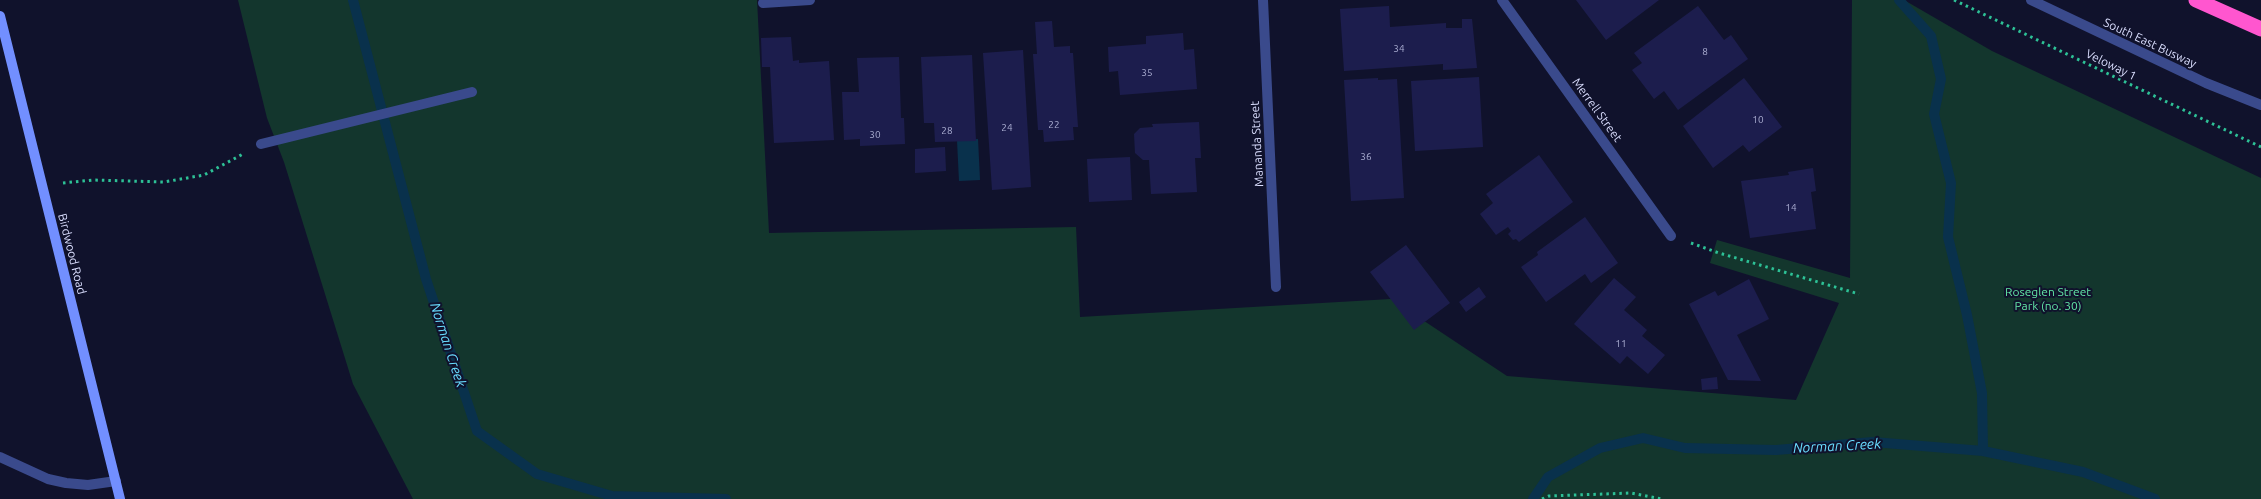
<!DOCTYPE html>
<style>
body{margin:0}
canvas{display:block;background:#10122c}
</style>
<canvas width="2261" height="499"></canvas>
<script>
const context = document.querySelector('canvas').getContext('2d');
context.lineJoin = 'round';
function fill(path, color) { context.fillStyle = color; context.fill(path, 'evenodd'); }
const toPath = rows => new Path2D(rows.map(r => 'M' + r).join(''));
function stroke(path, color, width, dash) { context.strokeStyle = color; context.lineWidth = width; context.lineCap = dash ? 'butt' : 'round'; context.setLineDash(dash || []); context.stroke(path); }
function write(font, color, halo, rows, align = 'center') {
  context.font = font + ' Ubuntu,sans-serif'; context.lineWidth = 4; context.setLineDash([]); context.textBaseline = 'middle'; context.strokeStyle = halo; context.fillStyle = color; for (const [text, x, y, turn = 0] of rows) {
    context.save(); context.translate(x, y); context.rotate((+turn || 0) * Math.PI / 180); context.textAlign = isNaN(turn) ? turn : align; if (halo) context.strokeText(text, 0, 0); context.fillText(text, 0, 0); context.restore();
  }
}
const green = toPath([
 [238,0,757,0,769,233,1076,227,1080,317,1391,299,1507,376,1796,400,1839,303,1710,263,1717,240,1850,278,1852,0,1904,0,1992,51,2261,178,2261,499,413,499,353,384,284,162,267,118]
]);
const water = toPath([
 [978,139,980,180,959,181,957,140]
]);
const stream = toPath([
 [353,0,426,279,477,431,537,474,612,496,726,499],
 [1899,0,1931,36,1941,79,1934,114,1951,183,1948,237,1967,315,1982,393,1983,451],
 [1533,499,1548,477,1600,448,1643,438,1685,448,1776,450,1873,442,1983,451,2083,472,2155,499]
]);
const building = toPath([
 [1576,0,1659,0,1606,40],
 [1389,6,1390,27,1446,23,1446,28,1462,28,1462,19,1472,19,1477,68,1443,70,1443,64,1344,71,1340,9],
 [1698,6,1724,40,1731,35,1748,59,1678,110,1664,91,1654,99,1632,70,1642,63,1634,53],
 [1052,21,1054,47,1070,46,1070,53,1073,53,1078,127,1073,127,1074,140,1044,142,1043,130,1038,130,1033,54,1037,54,1035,22],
 [1183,33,1184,50,1194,49,1197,89,1120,95,1118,71,1109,72,1108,47,1146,44,1146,36],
 [791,37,793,61,799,60,799,63,829,61,834,140,774,143,770,67,762,67,761,38],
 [1023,50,1031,187,992,190,983,53],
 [972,55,976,141,935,142,934,123,924,123,921,57],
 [899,57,901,118,904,118,905,144,860,146,860,139,844,140,842,92,859,92,857,58],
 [1479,77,1483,147,1415,151,1411,81],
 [1378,78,1378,80,1397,79,1404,198,1351,201,1344,80],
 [1744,78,1782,127,1749,152,1743,145,1713,168,1683,126],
 [1199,122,1201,158,1195,158,1197,192,1151,194,1149,160,1143,160,1135,153,1134,134,1140,128,1153,127,1152,124],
 [945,147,946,171,915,173,915,149],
 [1539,155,1573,202,1519,242,1516,239,1513,240,1508,234,1511,231,1508,227,1496,235,1480,214,1493,203,1486,194],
 [1130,157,1132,200,1089,202,1087,159],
 [1813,168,1816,191,1811,192,1816,229,1750,238,1741,181,1789,175,1788,172],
 [1585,217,1618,263,1591,283,1585,274,1546,302,1521,267,1538,255,1537,252],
 [1406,245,1450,303,1414,330,1370,272],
 [1614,278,1636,297,1624,310,1647,330,1642,336,1665,355,1648,374,1627,356,1620,364,1574,324],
 [1749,279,1769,319,1737,335,1761,381,1728,380,1689,304,1715,291,1718,296],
 [1479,287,1486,297,1466,312,1459,302],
 [1717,377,1718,389,1702,390,1701,379]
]);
const path = toPath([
 [1954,0,2261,147],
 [63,183,93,180,164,182,204,175,243,154],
 [1691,243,1719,253,1859,294],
 [1542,499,1549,496,1631,493,1662,499]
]);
const lane = toPath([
 [2031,0,2206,83,2261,105],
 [261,144,472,92]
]);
const street = toPath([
 [1263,0,1276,287],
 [1502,0,1671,236],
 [763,3,810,0],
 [0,457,48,479,66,483,88,485,116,481]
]);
const secondary = toPath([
 [0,16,120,499]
]);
const highway = toPath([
 [2196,0,2261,29]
]);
const numberNames = [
 ["34",1399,49],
 ["8",1705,52],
 ["35",1147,73],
 ["10",1758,120],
 ["22",1054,125],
 ["24",1007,128],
 ["28",947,131],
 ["30",875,135],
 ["36",1366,157],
 ["14",1791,208],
 ["11",1621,344]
];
const streetNames = [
 ["South East Busway",2150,43,25],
 ["Veloway 1",2111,65,26],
 ["Merrell Street",1597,110,54],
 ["Mananda Street",1257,144,-93],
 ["Birdwood Road",72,254,76]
];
const parkNames = [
 ["Roseglen Street",2048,292],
 ["Park (no. 30)",2048,306]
];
const waterNames = [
 ["Norman Creek",448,345,72],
 ["Norman Creek",1837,446,-3]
];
fill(green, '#13362d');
fill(water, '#09314c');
stroke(stream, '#09314c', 10);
fill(building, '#1c1d4d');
stroke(path, '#2dc196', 3, [2.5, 4]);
stroke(lane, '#3a4a8c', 10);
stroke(street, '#3a4a8c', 10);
stroke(secondary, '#728fff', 10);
stroke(highway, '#ff56cf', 15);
write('10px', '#abaed2', null, numberNames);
write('12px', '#dbdfff', '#10122c', streetNames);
write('12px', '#62e5a5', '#10122c', parkNames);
write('italic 14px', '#69ddff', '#10122c', waterNames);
</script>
